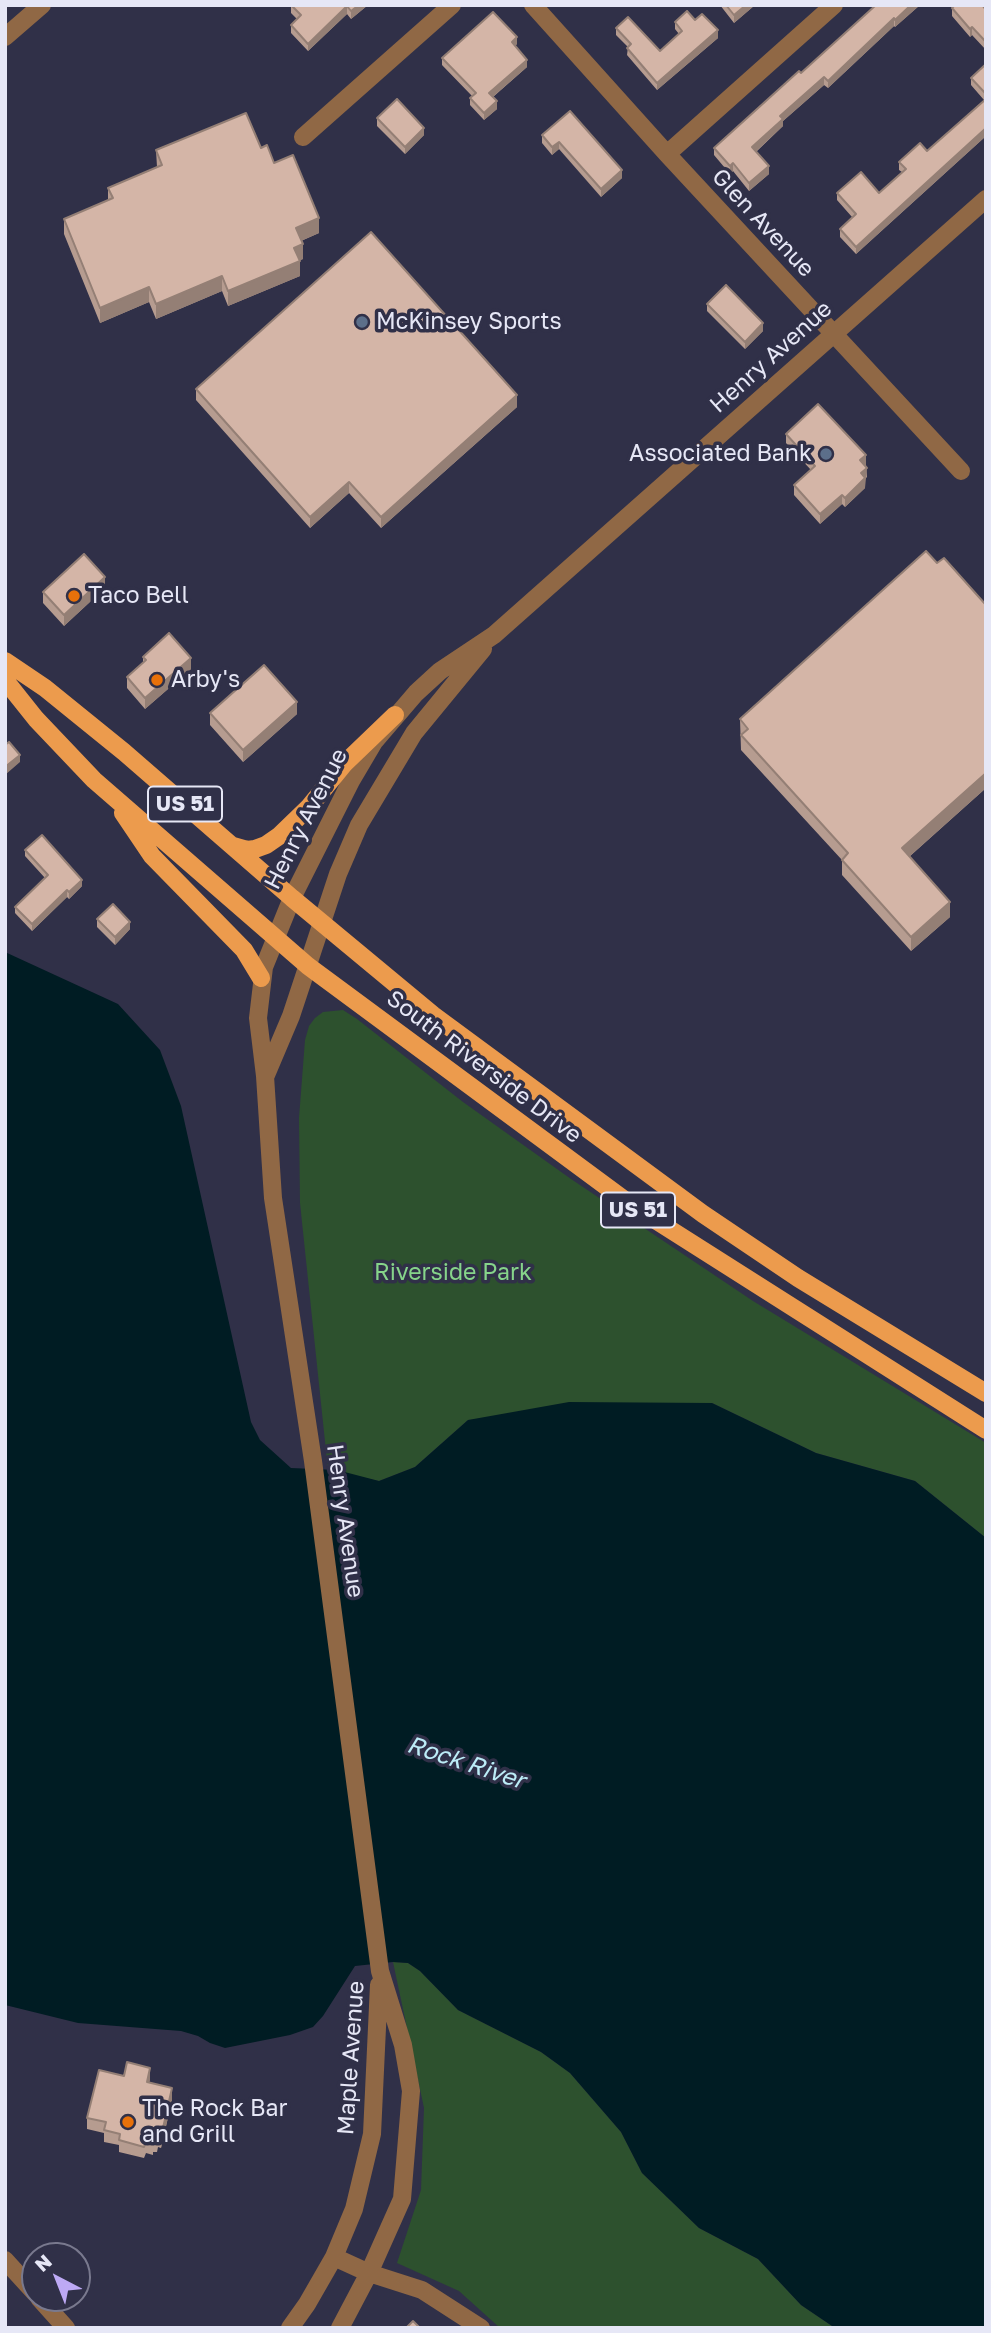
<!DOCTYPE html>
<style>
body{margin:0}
#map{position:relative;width:991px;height:2333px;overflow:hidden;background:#303048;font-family:"Golos Text",sans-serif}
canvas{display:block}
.frame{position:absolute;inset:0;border:7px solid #e6e7f6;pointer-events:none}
.north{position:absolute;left:21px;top:2242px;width:70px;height:70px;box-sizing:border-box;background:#303048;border:2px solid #79798e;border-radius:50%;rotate:318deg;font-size:19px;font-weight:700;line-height:28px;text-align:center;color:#e6e7f6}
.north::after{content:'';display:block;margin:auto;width:24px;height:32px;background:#bda9f5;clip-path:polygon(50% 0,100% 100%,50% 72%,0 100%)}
</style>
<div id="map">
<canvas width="991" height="2333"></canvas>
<div class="frame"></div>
<div class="north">N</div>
</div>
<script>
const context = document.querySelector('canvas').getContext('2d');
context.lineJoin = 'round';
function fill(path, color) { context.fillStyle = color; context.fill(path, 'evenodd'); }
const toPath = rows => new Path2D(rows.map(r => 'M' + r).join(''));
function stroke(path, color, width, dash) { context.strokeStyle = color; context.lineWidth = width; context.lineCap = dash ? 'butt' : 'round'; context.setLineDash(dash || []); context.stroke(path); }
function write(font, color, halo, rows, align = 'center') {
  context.font = font + ' "Golos Text",sans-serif'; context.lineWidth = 7; context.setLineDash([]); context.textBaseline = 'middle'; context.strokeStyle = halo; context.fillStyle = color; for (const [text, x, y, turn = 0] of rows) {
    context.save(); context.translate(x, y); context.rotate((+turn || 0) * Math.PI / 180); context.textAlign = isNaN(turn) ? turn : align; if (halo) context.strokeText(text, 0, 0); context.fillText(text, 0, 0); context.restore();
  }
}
const green = toPath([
 [343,1010,357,1019,463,1102,571,1179,753,1301,986,1443,986,1538,915,1481,816,1453,712,1403,468,1420,415,1467,379,1481,328,1470,300,1203,299,1118,305,1040,309,1026,315,1018,323,1012],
 [393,1962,408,1963,420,1971,458,2010,541,2052,570,2073,621,2132,642,2173,699,2228,758,2259,801,2305,835,2328,500,2328,459,2291,397,2263,421,2190,424,2108]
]);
const water = toPath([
 [5,952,118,1004,160,1050,181,1106,251,1422,260,1440,291,1468,337,1470,379,1481,415,1467,468,1420,569,1402,712,1403,816,1453,915,1481,986,1538,986,2328,835,2328,801,2305,758,2259,699,2228,642,2173,621,2132,570,2073,541,2052,458,2010,420,1971,408,1963,393,1962,355,1966,323,2016,313,2027,290,2035,225,2048,210,2043,198,2036,181,2031,78,2023,5,2005]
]);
const minor = toPath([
 [533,5,667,154,961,471],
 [5,37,42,5],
 [303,137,452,5],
 [667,154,834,5],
 [266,1075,291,1016,338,874,359,825,414,733,483,649],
 [334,2257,369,2273,422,2290,481,2328],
 [5,2260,35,2293],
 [39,2298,66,2328],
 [290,2328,307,2304,334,2257,354,2209,372,2134,379,1985],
 [340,2328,369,2273,402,2199,411,2091,403,2045,380,1971,313,1461,273,1198,265,1076,258,1018,264,967,292,898,351,781,374,742,416,693,440,671,494,635,986,199]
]);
const major = toPath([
 [5,661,45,688,124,752,292,898,433,1015,703,1214,798,1278,986,1393],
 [5,680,36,719,94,780,308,966,630,1204,986,1430],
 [123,813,152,856,244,950,261,978],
 [233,846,247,850,255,849,266,845,279,836,309,807,344,764,395,715]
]);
const wall = toPath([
 [368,5,351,19,347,14,308,51,291,33,291,25,297,19,291,13,291,6],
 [720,5,755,5,734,23],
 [876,5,920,5,895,27,894,26,828,88,824,85,783,121,783,126,756,152,769,174,749,191,733,171,730,174,714,155,714,148,801,73],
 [952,8,986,10,986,50,972,35,970,37,952,16],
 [695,20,718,38,657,90,627,55,628,47,616,35,616,28,660,51,679,34,675,29,675,22],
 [517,44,515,46,527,67,493,97,497,109,484,120,470,105,470,98,472,96,442,65,442,58],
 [986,64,986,136,856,254,840,237,840,229,852,217,837,200,837,193,879,193,902,172,899,170,899,162,927,151,984,100,971,85,971,78],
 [570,111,622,178,601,197,559,149,552,155,542,143,542,135],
 [377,118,424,135,405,154,377,126],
 [261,148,274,163,319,233,301,241,303,259,300,260,300,276,228,306,222,291,156,319,149,302,100,323,64,234,64,219,108,200,108,188,157,167,156,150],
 [707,304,763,331,745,349,707,311],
 [196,389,517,407,381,528,349,493,310,528,196,400],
 [786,434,866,465,867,477,865,479,865,488,845,507,842,504,820,524,794,495,794,485,811,470,786,443],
 [937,563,986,605,986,788,909,857,950,917,911,951,842,875,842,860,741,750,740,719],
 [105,588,64,626,43,603,43,592],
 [143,657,191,669,145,709,127,688,127,677,143,663],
 [210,713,297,714,243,762,210,725],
 [25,850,82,886,69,899,67,897,32,931,15,913,15,907,45,878,25,856],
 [97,919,130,929,115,945,97,927],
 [124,2076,150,2079,149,2083,172,2100,161,2148,158,2147,157,2152,153,2152,153,2155,146,2153,144,2158,119,2152,119,2145,104,2142,104,2133,87,2129,87,2118]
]);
const shadedWall = toPath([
 [359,5,368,5,351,19,351,11],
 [746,5,755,5,734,23,734,15],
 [911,5,920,5,895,27,895,20],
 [347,6,347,14,308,51,308,44],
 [894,18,894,26,828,88,828,81],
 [972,27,972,35,970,37,970,29],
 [718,30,718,38,657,90,657,83],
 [517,37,517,44,512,49,512,42],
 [527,60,527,67,489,100,489,93],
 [824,77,824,85,783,121,783,126,752,155,752,147,780,116],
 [497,101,497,109,484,120,484,113],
 [424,128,424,135,405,154,405,147],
 [986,128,986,136,856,254,856,247],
 [559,142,559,149,552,155,552,147],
 [733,163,733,171,730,174,730,166],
 [769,166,769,174,749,191,749,183],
 [622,170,622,178,601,197,601,189],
 [319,218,319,233,296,243,296,228],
 [303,244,303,259,294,263,294,248],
 [300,261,300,276,228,306,228,291],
 [222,276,222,291,156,319,156,304],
 [149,287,149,302,100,323,100,308],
 [763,323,763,331,745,349,745,342],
 [517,395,517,407,381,528,381,517],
 [866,455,866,465,860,470,860,460],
 [867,468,865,488,845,507,845,498,861,473],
 [349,482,349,493,310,528,310,517],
 [842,495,842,504,820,524,820,514],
 [105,577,105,588,64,626,64,615],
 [191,658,191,669,145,709,145,698],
 [297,702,297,714,243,762,243,750],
 [20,755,20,762,5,775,5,767],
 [986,773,986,788,902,863,902,848],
 [82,880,82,886,69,899,69,892],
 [67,890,67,897,32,931,32,924],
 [950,902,950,917,911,951,911,937],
 [130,922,130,929,115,945,115,937],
 [150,2068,150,2079,147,2094,147,2082],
 [172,2088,172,2100,161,2148,161,2137]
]);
const building = toPath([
 [359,5,351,11,347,6,308,44,291,25,301,15,291,5,359,5],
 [726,5,746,5,734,15,726,5],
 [876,5,911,5,895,20,894,18,828,81,824,77,780,116,783,119,752,147,769,166,749,183,733,163,730,166,714,148,799,71,801,73,876,5],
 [955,5,982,5,986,10,986,42,972,27,970,29,952,8,955,5],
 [687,11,695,20,702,14,718,30,657,83,627,48,631,44,616,28,628,17,660,51,682,31,675,22,687,11],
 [493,12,517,37,512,42,527,60,489,93,497,101,484,113,470,98,476,93,442,58,493,12],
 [986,64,986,94,971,78,986,64],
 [397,99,424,128,405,147,377,118,397,99],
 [986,99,986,128,856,247,840,229,856,214,837,193,861,172,879,193,906,169,899,162,920,143,927,151,986,99],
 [570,111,622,170,601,189,559,142,552,147,542,135,570,111],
 [246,113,261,148,267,145,274,163,293,155,319,218,296,228,303,244,294,248,300,261,228,291,222,276,156,304,149,287,100,308,64,219,113,198,108,188,162,165,156,150,246,113],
 [371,232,517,395,381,517,349,482,310,517,196,389,371,232],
 [726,285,763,323,745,342,707,304,726,285],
 [818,404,866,455,860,460,867,468,861,473,865,478,845,498,842,495,820,514,794,485,815,466,786,434,818,404],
 [926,551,937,563,944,558,986,605,986,773,902,848,950,902,911,937,842,860,848,853,741,735,748,729,740,719,926,551],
 [84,554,105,577,64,615,43,592,84,554],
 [169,633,191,658,145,698,127,677,146,660,143,657,169,633],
 [264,665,297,702,243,750,210,713,264,665],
 [9,742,20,755,5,767,5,745,9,742],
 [42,835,82,880,69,892,67,890,32,924,15,907,48,875,25,850,42,835],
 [113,904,130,922,115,937,97,919,113,904],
 [127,2062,150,2068,147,2082,172,2088,161,2137,158,2136,157,2141,153,2140,153,2144,146,2142,144,2147,119,2140,120,2134,104,2130,106,2122,87,2118,99,2070,124,2076,127,2062],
 [413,2321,420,2328,406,2328,413,2321]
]);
const markers = [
 [362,322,7,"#5c6f8a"],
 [826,454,7,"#5c6f8a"],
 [74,596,7,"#e8710a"],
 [157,680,7,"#e8710a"],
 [128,2122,7,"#e8710a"]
];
const shields = [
 [185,804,74],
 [638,1210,74]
];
const shieldNames = [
 ["US 51",185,804],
 ["US 51",638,1210]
];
const streetNames = [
 ["Glen Avenue",763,223,47],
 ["Henry Avenue",771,357,-42],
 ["Henry Avenue",306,819,-63],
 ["South Riverside Drive",484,1067,37],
 ["Henry Avenue",345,1521,82],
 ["Maple Avenue",351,2058,-86]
];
const poiNames = [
 ["McKinsey Sports",376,322],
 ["Associated Bank",812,454,"right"],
 ["Taco Bell",88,596],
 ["Arby's",171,680],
 ["The Rock Bar",142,2109],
 ["and Grill",142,2135]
];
const parkNames = [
 ["Riverside Park",453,1273]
];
const waterNames = [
 ["Rock River",466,1763,18]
];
fill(green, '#2d512e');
fill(water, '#001c23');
stroke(minor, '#906845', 18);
stroke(major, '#ec9b4d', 18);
fill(wall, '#b69c90');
fill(shadedWall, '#947f75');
fill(building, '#d4b5a7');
stroke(building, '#947f75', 2);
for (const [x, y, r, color] of markers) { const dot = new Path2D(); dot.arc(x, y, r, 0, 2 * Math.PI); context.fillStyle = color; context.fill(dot); stroke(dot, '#303048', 2.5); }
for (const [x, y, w] of shields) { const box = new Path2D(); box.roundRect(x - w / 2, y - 17.5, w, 35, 5); context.fillStyle = '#303048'; context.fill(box); stroke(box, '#e6e7f6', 2); }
write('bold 21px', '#e6e7f6', null, shieldNames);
write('23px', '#e6e7f6', '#303048', streetNames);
write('23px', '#e6e7f6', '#303048', poiNames, 'left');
write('23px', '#86d48a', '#303048', parkNames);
write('italic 24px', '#bcecf7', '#303048', waterNames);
</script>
